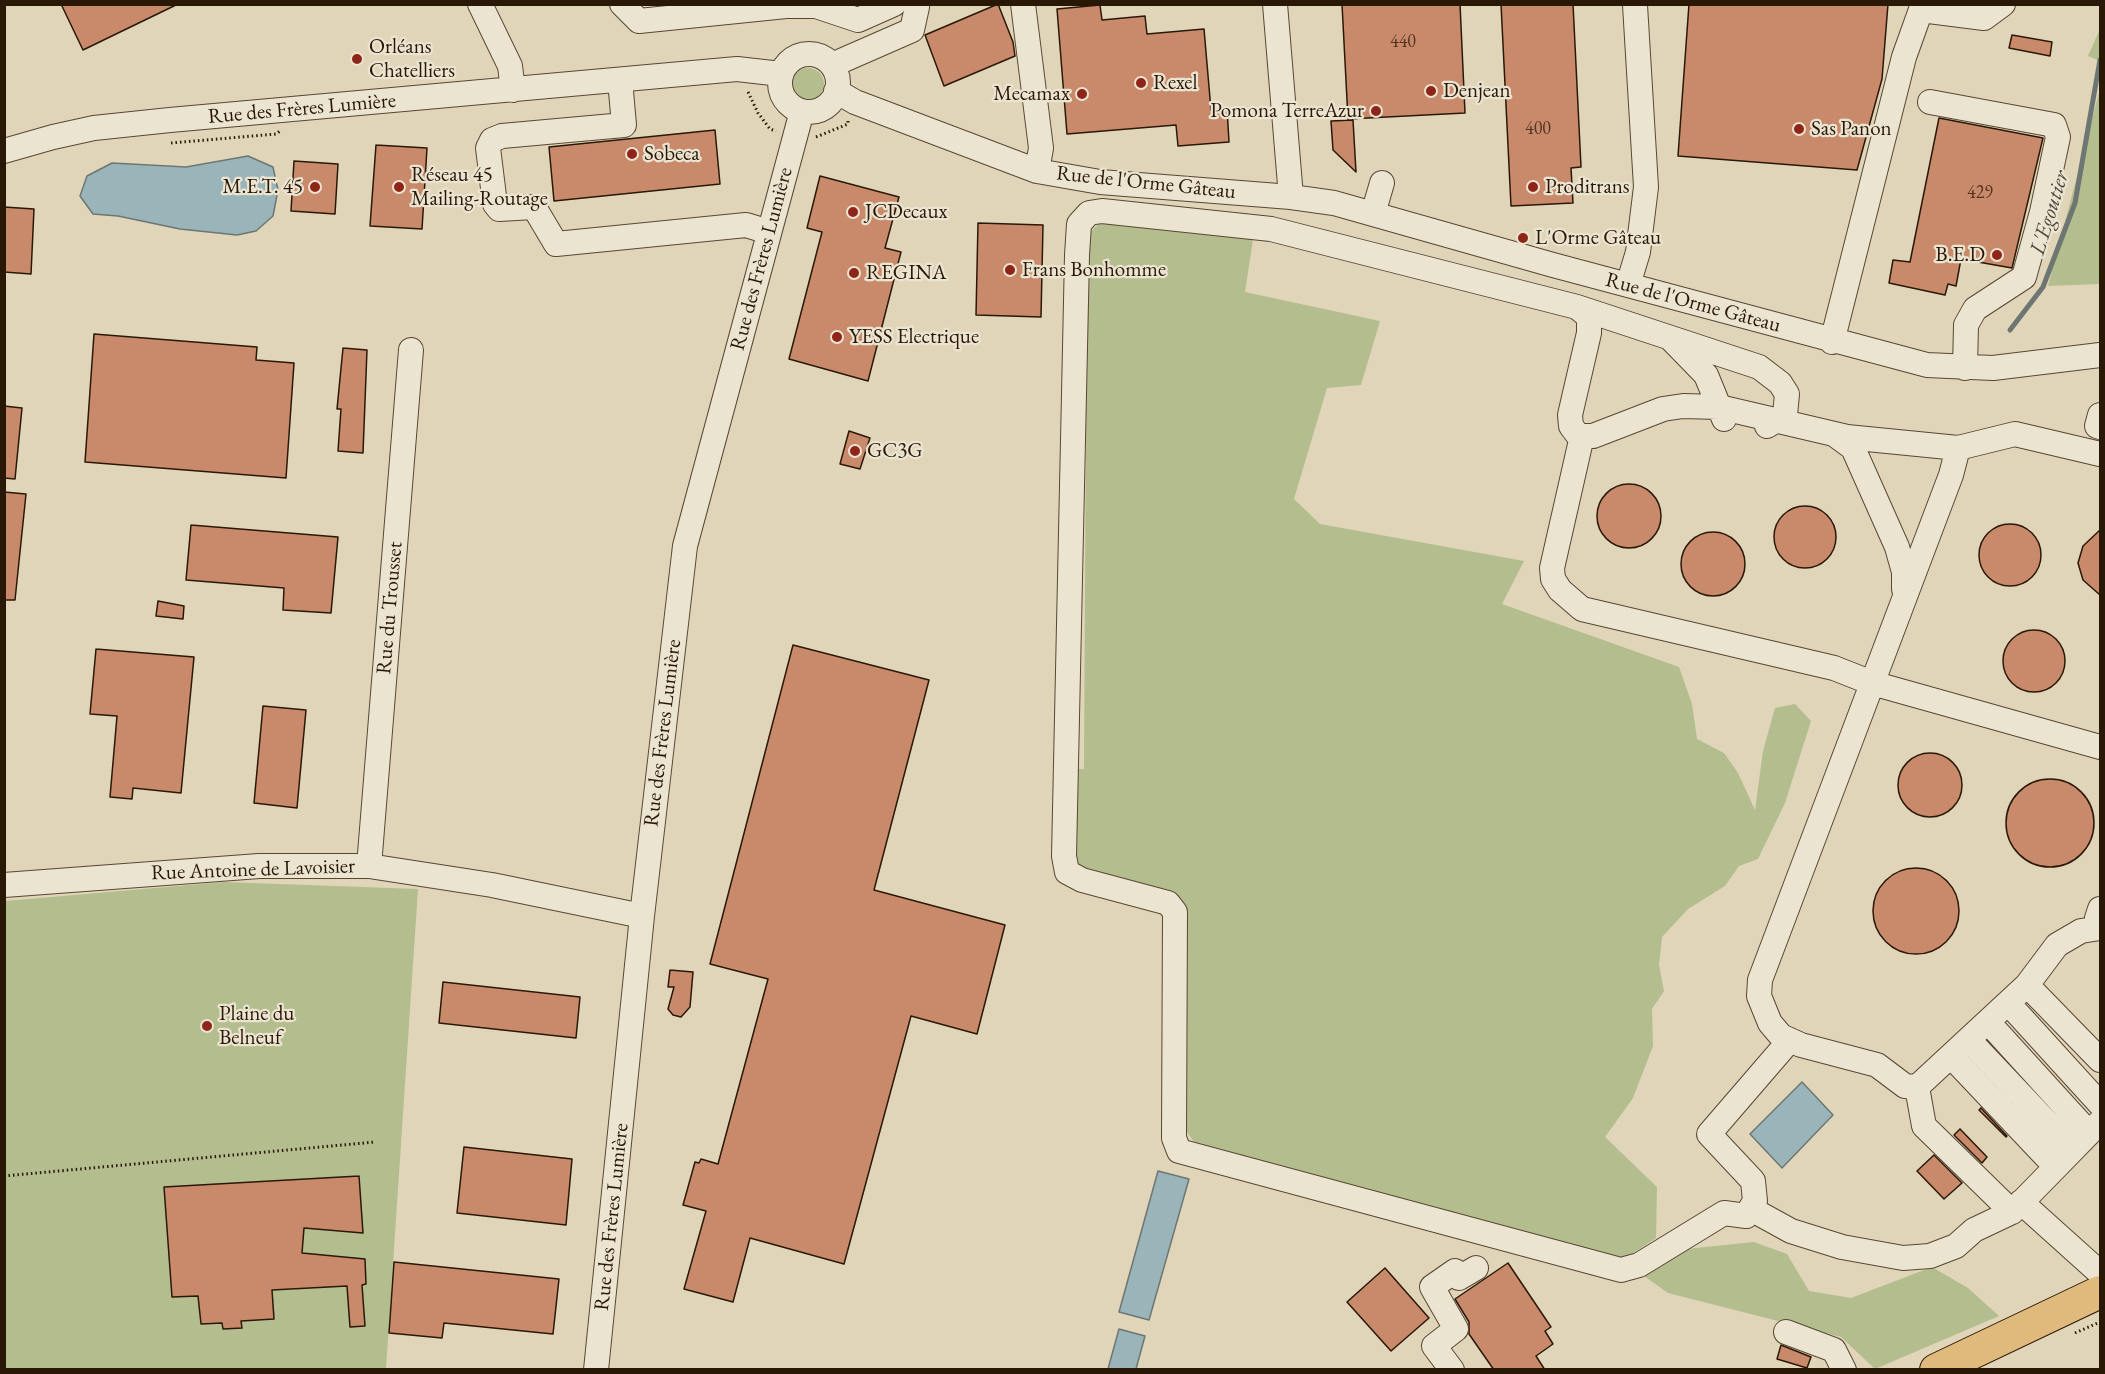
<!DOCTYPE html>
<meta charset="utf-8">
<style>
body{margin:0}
#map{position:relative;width:2105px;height:1374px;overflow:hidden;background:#e0d5b8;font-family:"EB Garamond",serif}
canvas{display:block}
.frame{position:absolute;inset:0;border:6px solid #2a1807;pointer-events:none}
</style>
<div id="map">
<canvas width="2105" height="1374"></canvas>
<div class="frame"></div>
</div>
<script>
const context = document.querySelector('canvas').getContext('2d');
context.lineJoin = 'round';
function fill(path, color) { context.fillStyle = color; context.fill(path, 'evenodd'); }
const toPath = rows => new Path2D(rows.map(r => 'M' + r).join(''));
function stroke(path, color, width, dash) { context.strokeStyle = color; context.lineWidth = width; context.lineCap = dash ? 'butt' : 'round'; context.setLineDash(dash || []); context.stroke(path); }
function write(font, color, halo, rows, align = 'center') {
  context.font = font + ' "EB Garamond",serif'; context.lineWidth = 4.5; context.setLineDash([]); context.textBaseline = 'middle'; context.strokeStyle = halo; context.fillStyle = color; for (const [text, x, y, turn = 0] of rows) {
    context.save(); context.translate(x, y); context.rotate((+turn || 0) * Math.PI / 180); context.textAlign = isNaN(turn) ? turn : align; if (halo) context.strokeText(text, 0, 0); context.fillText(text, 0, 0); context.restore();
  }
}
const green = toPath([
 [2100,29,2100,61,2088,56],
 '792 84a16 16 0 1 1 32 0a16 16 0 1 1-32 0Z',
 [2100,89,2100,284,2048,286],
 [1101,222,1254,233,1245,292,1380,321,1361,385,1327,388,1294,499,1320,524,1524,561,1502,604,1679,667,1692,704,1697,739,1724,753,1738,773,1755,810,1763,751,1775,708,1795,704,1811,721,1785,803,1758,859,1739,866,1725,886,1688,909,1662,937,1659,965,1664,991,1652,1009,1653,1046,1633,1098,1605,1137,1657,1187,1656,1238,1621,1261,1196,1145,1182,1125,1181,919,1075,865,1071,769,1084,769,1087,235],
 [224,882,418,889,386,1369,5,1369,5,901],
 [1754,1242,1787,1254,1809,1291,1851,1298,1932,1267,1968,1288,1999,1316,1875,1369,1841,1337,1668,1293,1644,1276,1686,1249]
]);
const water = toPath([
 [248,156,273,167,278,190,273,216,256,231,237,235,180,229,118,216,93,214,80,196,87,176,112,163,186,167,248,156],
 [1802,1082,1833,1115,1782,1168,1750,1134,1802,1082],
 [1158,1171,1189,1179,1149,1320,1119,1312,1158,1171],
 [1119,1329,1145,1336,1136,1369,1108,1369,1119,1329]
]);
const stream = toPath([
 [2010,330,2043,287,2075,203,2100,60]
]);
const building = toPath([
 [61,4,178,4,83,50,61,4],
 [998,4,1013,42,1015,56,944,86,925,35,998,4],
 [1342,4,1460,4,1465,113,1348,119,1342,4],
 [1501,4,1573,4,1581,167,1571,168,1573,203,1511,206,1501,4],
 [1689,4,1888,4,1882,79,1857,170,1678,156,1689,4],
 [1100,5,1102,20,1145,16,1147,34,1204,29,1211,110,1227,108,1229,142,1178,146,1176,125,1067,134,1057,9,1100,5],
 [2012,35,2052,42,2050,56,2009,48,2012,35],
 [1939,118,2043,138,2012,268,1961,259,1956,286,1948,284,1945,295,1889,283,1893,260,1910,262,1939,118],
 [1353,120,1356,172,1333,150,1331,121,1353,120],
 [715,130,720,184,554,201,549,147,715,130],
 [376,145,427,148,422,229,370,226,376,145],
 [294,161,338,164,335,214,291,211,294,161],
 [820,176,899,197,885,248,901,252,868,381,789,359,822,232,807,228,820,176],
 [4,207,34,209,31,274,4,272,4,207],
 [978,223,1043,225,1041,317,976,315,978,223],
 [94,334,257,347,256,360,294,363,286,478,85,462,94,334],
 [343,348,367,350,363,453,338,451,341,409,337,409,343,348],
 [4,406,22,408,15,479,4,478,4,406],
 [849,431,870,438,860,469,840,464,849,431],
 '1597 516a32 32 0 1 1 64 0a32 32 0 1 1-64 0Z',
 [4,492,26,494,15,600,4,600,4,492],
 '1774 537a31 31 0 1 1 62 0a31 31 0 1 1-62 0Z',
 '1979 555a31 31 0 1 1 62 0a31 31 0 1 1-62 0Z',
 [191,525,338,537,331,613,283,610,284,588,186,580,191,525],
 [2100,530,2100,595,2083,580,2078,563,2083,546,2100,530],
 '1681 564a32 32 0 1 1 64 0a32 32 0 1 1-64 0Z',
 [158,601,184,606,183,619,156,616,158,601],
 '2003 661a31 31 0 1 1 62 0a31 31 0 1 1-62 0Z',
 [793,645,929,680,874,890,1005,925,977,1034,911,1016,844,1264,750,1238,733,1302,684,1289,706,1211,683,1205,695,1162,699,1163,701,1159,718,1164,768,979,710,964,793,645],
 [96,649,194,657,181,793,133,788,132,799,110,797,117,716,90,714,96,649],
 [263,706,306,710,297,808,254,803,263,706],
 '1898 785a32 32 0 1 1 64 0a32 32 0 1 1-64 0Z',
 '2006 823a44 44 0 1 1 88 0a44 44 0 1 1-88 0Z',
 '1873 911a43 43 0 1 1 86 0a43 43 0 1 1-86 0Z',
 [670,970,693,972,690,1007,681,1017,673,1015,668,1009,674,987,668,987,670,970],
 [443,982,580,997,576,1038,439,1023,443,982],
 [1981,1108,2007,1136,2006,1137,1979,1110,1981,1108],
 [1960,1129,1987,1157,1982,1163,1954,1135,1960,1129],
 [464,1147,572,1159,566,1225,457,1213,464,1147],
 [1934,1155,1962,1183,1944,1199,1917,1171,1934,1155],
 [359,1176,363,1233,304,1228,302,1253,365,1259,366,1284,362,1285,365,1326,350,1327,347,1286,272,1290,274,1319,241,1321,242,1328,223,1329,222,1323,201,1324,198,1296,172,1297,164,1187,359,1176],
 [394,1262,559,1279,553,1334,444,1323,442,1338,389,1333,394,1262],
 [1508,1263,1551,1327,1545,1331,1553,1344,1536,1356,1545,1370,1494,1370,1469,1334,1469,1322,1455,1299,1508,1263],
 [1385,1268,1429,1318,1391,1351,1347,1302,1385,1268],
 [1781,1345,1811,1357,1807,1368,1777,1359,1781,1345]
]);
const path = toPath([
 [748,92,758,113,770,129,776,131],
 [816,137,848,124,848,120],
 [171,143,276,134,280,131],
 [4,1176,375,1142],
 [2075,1333,2100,1322]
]);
const minor = toPath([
 [480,4,510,66,513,90],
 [622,4,639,21,786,6,816,6,858,20,894,4],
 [1023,4,1041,148,1037,171],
 [1275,4,1291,197],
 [1921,10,1984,18,2003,4],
 '780 83a29 29 0 1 1 58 0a29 29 0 1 1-58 0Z',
 [832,65,912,30,917,7],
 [620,80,624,125,502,136,492,140,488,148,495,204,499,209,534,207,556,244,746,225,769,232],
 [836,91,855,102,1037,171,1100,182,1291,197,1334,203,1553,265,1927,365,1993,368,2100,355],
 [1930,102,2054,125,2058,137,2042,212,2024,277,1975,309,1966,325,1965,368],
 [4,151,53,137,94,128,170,120,737,69,781,74],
 [1373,214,1382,183],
 [1628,285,1638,252,1646,187,1635,5],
 [1577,307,1759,367,1780,383,1787,394,1785,415,1767,426],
 [1670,338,1706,375,1724,419],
 [1832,342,1904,57,1923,4],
 [2100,415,2097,426,2100,427],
 [1834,434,1853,448,1897,547,1904,572,1904,589],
 [1582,436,1577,434,1571,426,1570,415,1589,333,1589,317,1577,307,1271,229,1102,211,1089,213,1079,224,1077,255,1064,856,1067,872,1082,880,1168,903,1175,912,1174,1138,1179,1151,1621,1270,1639,1265,1724,1213,1746,1216,1755,1201,1753,1181,1709,1134,1790,1040],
 [1958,448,1951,475,1760,980,1759,996,1770,1023,1781,1036,1801,1045,1877,1065,1905,1086,1917,1087,2027,985,2057,945,2081,931,2100,928,2097,918,2100,909],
 [2100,454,2015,434,1958,448,1847,437,1719,407,1683,406,1663,409,1593,436,1582,436,1552,568,1553,579,1560,590,1582,609,1834,668,1872,683,2100,747],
 [369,866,411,350],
 [4,885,259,866,369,866,492,885,642,916],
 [2027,985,2100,1060],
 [2008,1003,2100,1104],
 [1988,1022,2089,1133],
 [1969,1040,2072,1149],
 [1951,1056,2056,1167,2100,1122],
 [1917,1087,1924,1126,2012,1212],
 [2021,1202,2100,1273],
 [1751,1209,1791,1231,1842,1247,1903,1258,1930,1256,1956,1246,1974,1230,2012,1212,2056,1167],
 [1786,1332,1834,1350,1844,1370],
 [596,1370,642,916,685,546,802,111],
 [1452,1370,1434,1346,1456,1329,1432,1287,1455,1271,1459,1278,1476,1268]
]);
const major = toPath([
 [1936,1370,2100,1292]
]);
const markers = [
 [357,59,6,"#8f2418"],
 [1141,83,6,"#8f2418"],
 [1431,91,6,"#8f2418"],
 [1082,94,6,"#8f2418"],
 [1376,111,6,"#8f2418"],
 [1799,129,6,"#8f2418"],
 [632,154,6,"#8f2418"],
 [315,187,6,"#8f2418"],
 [399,187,6,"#8f2418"],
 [1533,187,6,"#8f2418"],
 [853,212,6,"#8f2418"],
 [1523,238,6,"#8f2418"],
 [1997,255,6,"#8f2418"],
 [1010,270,6,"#8f2418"],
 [854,273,6,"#8f2418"],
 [837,337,6,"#8f2418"],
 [855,451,6,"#8f2418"],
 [207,1026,6,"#8f2418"]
];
const numberNames = [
 ["440",1403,42],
 ["400",1538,129],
 ["429",1980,193]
];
const poiNames = [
 ["Orléans",369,47],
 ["Chatelliers",369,71],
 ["Rexel",1153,83],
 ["Denjean",1443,91],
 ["Mecamax",1070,94,"right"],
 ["Pomona TerreAzur",1364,111,"right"],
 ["Sas Panon",1811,129],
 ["Sobeca",644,154],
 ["Réseau 45",411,175],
 ["Mailing-Routage",411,199],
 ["M.E.T. 45",303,187,"right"],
 ["Proditrans",1545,187],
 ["JCDecaux",865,212],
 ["L'Orme Gâteau",1535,238],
 ["B.E.D",1985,255,"right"],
 ["Frans Bonhomme",1022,270],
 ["REGINA",866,273],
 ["YESS Electrique",849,337],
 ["GC3G",867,451],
 ["Plaine du",219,1014],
 ["Belneuf",219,1038]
];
const streetNames = [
 ["Rue des Frères Lumière",302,109,-5],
 ["Rue de l'Orme Gâteau",1146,183,6],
 ["Rue des Frères Lumière",762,259,-75],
 ["Rue de l'Orme Gâteau",1693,303,15],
 ["Rue du Trousset",390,608,-85],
 ["Rue des Frères Lumière",663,733,-83],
 ["Rue Antoine de Lavoisier",253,870,-2],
 ["Rue des Frères Lumière",612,1217,-84]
];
const waterNames = [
 ["L'Egoutier",2050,213,-73]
];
fill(green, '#b4bd8e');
fill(water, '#9ab5ba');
stroke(water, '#6d7672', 1.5);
stroke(stream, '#6d7672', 5);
fill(building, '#c98a6b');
stroke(building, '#2a1807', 1.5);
stroke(minor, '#584733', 26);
stroke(major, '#2a1807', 34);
stroke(path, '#2a1807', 3, [1.5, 3]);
stroke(minor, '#ebe4d1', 24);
stroke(major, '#e0ba7c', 32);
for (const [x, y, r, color] of markers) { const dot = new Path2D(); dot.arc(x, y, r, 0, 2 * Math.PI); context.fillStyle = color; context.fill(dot); stroke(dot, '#ebe4d1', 2); }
write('18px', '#523420', null, numberNames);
write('21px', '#2a1807', '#ebe4d1', poiNames, 'left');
write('21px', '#2a1807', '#ebe4d1', streetNames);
write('italic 22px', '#4c473d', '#ebe4d1', waterNames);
</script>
